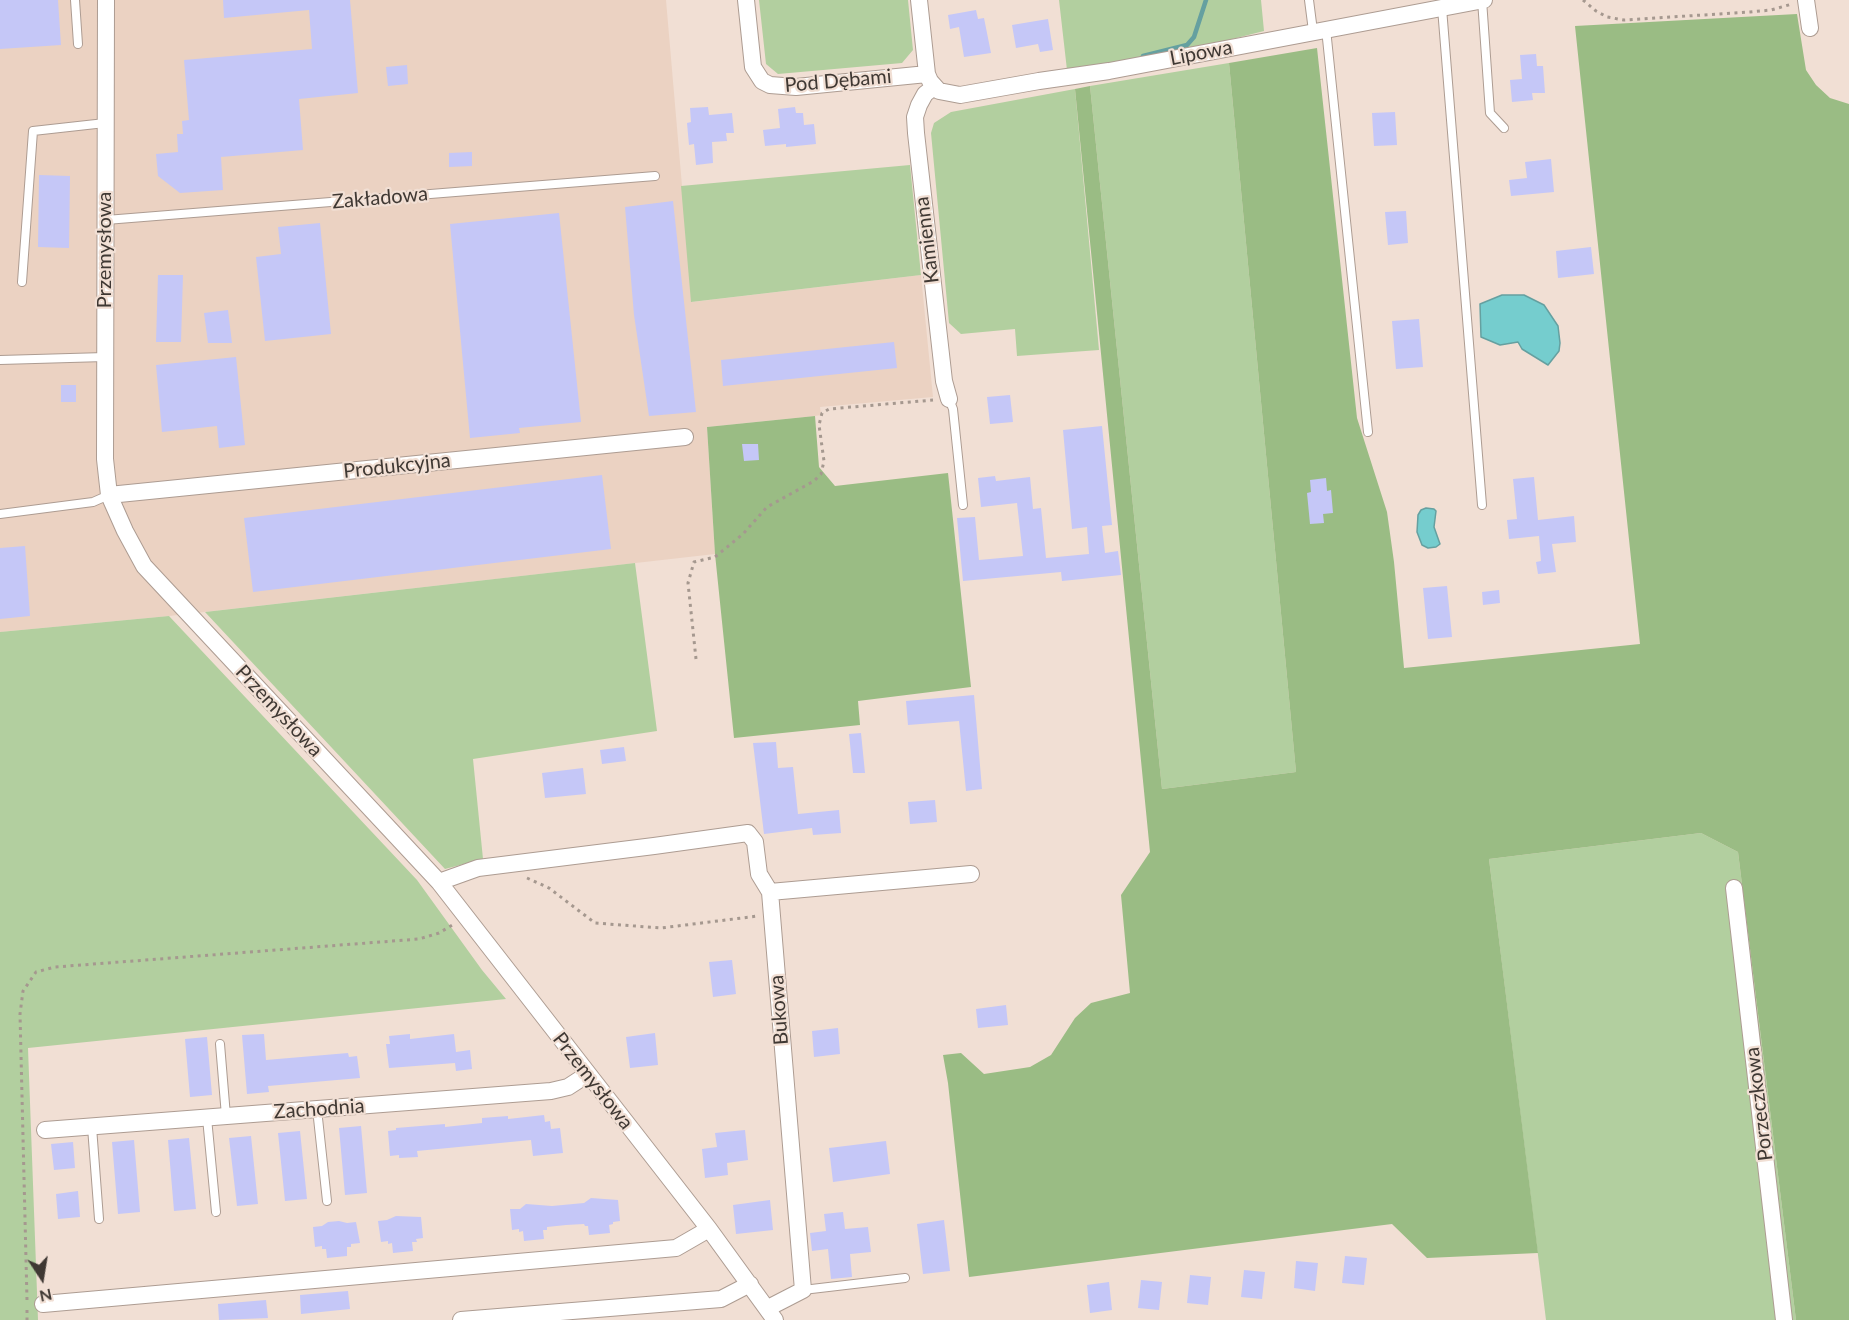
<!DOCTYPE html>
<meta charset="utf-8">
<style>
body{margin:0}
#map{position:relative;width:1849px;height:1320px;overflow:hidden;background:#f1dfd4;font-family:Lato,sans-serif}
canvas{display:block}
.north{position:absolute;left:12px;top:1248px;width:60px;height:60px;-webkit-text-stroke:4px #f1dfd4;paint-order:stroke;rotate:168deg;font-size:16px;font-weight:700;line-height:24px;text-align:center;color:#3f3833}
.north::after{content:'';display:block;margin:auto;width:21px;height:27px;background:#3f3833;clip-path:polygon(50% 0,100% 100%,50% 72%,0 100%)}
</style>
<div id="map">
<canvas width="1849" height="1320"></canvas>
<div class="north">N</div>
</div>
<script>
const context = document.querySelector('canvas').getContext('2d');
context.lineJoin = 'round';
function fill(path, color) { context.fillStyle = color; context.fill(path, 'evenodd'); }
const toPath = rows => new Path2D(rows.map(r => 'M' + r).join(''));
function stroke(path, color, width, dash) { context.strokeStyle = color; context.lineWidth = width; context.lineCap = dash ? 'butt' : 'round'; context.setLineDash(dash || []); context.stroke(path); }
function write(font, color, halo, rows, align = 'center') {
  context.font = font + ' Lato,sans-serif'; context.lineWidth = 4.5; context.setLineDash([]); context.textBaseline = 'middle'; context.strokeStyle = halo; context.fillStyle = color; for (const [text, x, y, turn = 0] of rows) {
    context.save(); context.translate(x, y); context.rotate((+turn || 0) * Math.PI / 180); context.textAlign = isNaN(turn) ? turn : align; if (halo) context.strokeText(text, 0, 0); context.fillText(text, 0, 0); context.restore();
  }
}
const built = toPath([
 [0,0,666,0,692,302,921,275,933,397,820,407,821,415,815,416,707,427,715,554,169,616,0,632]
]);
const green = toPath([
 [759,0,908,0,913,50,902,63,778,74,766,64],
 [1059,0,1261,0,1264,31,1193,49,1067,70],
 [1229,63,1296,772,1162,789,1090,86],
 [1075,89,1099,350,1017,356,1015,329,961,334,949,323,931,133,934,123,951,112],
 [910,165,921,275,691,302,681,186],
 [635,563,657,731,473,759,483,859,445,869,205,612],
 [169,616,417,880,482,970,506,999,28,1048,38,1320,0,1320,0,632],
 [1701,833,1738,852,1796,1320,1546,1320,1489,859]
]);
const forest = toPath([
 [1797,14,1806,70,1816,85,1830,98,1849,104,1849,1320,1796,1320,1738,852,1701,833,1489,859,1538,1253,1427,1258,1392,1224,969,1277,948,1083,943,1055,961,1053,984,1074,1030,1067,1051,1055,1075,1018,1091,1003,1130,993,1121,895,1150,852,1075,89,1090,86,1162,789,1296,772,1229,63,1317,48,1357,418,1387,512,1394,562,1404,668,1640,644,1575,26],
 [815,416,819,467,835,486,948,473,971,687,858,701,860,725,734,738,715,554,707,427]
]);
const water = toPath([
 [1502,295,1524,295,1544,305,1558,326,1560,343,1559,351,1548,365,1522,349,1518,342,1500,345,1481,337,1480,304,1502,295],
 [1426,508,1434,509,1436,511,1434,527,1440,544,1436,547,1428,548,1422,545,1417,532,1418,515,1421,510,1426,508]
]);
const stream = toPath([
 [1143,56,1187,45,1194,37,1206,0]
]);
const building = toPath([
 [0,0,58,0,61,45,0,49],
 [223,0,350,0,358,93,299,99,303,150,221,157,223,190,180,193,158,176,156,154,178,152,177,134,183,134,182,121,189,120,184,60,312,49,309,10,224,18],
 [976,10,978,19,984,18,991,53,964,57,959,27,950,29,948,15],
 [1048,19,1053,50,1040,52,1038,44,1016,48,1012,25],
 [1536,54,1537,66,1543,66,1545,93,1532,93,1533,100,1512,102,1510,80,1522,79,1520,55],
 [407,65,408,84,388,86,386,67],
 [708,107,709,115,732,113,734,133,726,133,727,141,712,142,713,163,696,165,694,144,689,145,687,123,691,122,690,108],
 [795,107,796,113,803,113,804,125,814,124,816,144,786,147,786,144,765,146,763,130,780,128,778,109],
 [1395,112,1397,145,1374,146,1372,113],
 [472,152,472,166,449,167,449,153],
 [1551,159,1554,192,1511,196,1509,180,1527,178,1525,162],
 [39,175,70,176,69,248,38,247],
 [673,201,696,412,649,416,634,315,625,207],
 [1406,211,1408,243,1388,245,1385,212],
 [559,213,581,422,519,428,520,433,470,438,450,224],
 [320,223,331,334,265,341,256,257,281,254,278,227],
 [1591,247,1594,274,1558,278,1556,251],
 [158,275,183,275,181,342,156,342],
 [228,310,232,343,208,343,204,313],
 [1419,319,1423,367,1396,369,1392,321],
 [894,342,897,368,723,386,721,360],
 [236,357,245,445,219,448,217,426,162,432,156,365],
 [61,385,76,385,76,402,61,402],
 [1010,395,1013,422,990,424,987,397],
 [1102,426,1112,525,1102,526,1105,553,1118,551,1121,575,1062,581,1061,572,963,581,957,518,975,517,979,560,1023,556,1017,503,981,507,978,478,995,476,996,481,1030,477,1033,509,1041,508,1046,558,1089,554,1087,527,1072,529,1063,430],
 [742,444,758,444,759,460,744,461],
 [602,475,611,549,253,592,244,518],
 [1534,477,1538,520,1574,516,1576,542,1552,544,1556,572,1538,574,1536,562,1541,561,1539,536,1509,539,1507,520,1517,519,1513,479],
 [1326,478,1327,491,1331,490,1333,513,1323,514,1324,523,1310,524,1307,493,1311,492,1310,480],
 [25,546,30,616,0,619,0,548],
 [1447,586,1452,637,1428,639,1423,588],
 [1499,590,1500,603,1483,605,1482,592],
 [974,695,982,789,966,791,959,721,908,725,906,701],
 [861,733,865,773,853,773,849,734],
 [776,742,778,768,793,767,798,814,839,810,841,833,813,835,812,828,764,834,753,743],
 [624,747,626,761,602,764,600,750],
 [583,768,586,794,545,798,542,773],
 [935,800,937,822,910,824,908,802],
 [732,960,736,994,713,997,709,962],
 [1006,1005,1008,1025,978,1028,976,1009],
 [838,1028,840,1054,814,1057,812,1031],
 [655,1033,658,1065,630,1068,626,1037],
 [264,1034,266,1060,348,1053,349,1057,357,1056,360,1078,268,1086,269,1092,247,1094,242,1035],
 [410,1034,410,1039,454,1034,456,1052,470,1050,472,1069,456,1071,455,1063,389,1068,386,1044,390,1044,389,1036],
 [207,1037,212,1095,190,1097,185,1039],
 [544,1115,545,1122,550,1121,551,1129,560,1128,563,1153,533,1156,531,1140,417,1151,418,1157,399,1158,399,1155,390,1156,388,1131,396,1130,396,1128,445,1124,445,1127,482,1123,482,1118,508,1116,508,1119],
 [361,1126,367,1193,345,1195,339,1128],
 [745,1130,748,1160,727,1163,728,1175,705,1178,702,1149,717,1147,715,1133],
 [300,1131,307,1199,285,1201,278,1133],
 [251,1136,258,1204,237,1206,229,1138],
 [189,1138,196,1209,174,1211,168,1140],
 [134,1140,140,1212,118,1214,112,1142],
 [886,1141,890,1174,833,1182,829,1148],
 [73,1142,75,1168,54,1170,51,1144],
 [78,1191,80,1217,58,1219,56,1194],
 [591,1198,618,1200,620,1221,613,1222,613,1224,609,1225,610,1233,589,1235,588,1226,585,1226,584,1224,566,1225,547,1227,547,1230,543,1230,544,1239,524,1241,523,1231,519,1232,519,1229,512,1230,510,1209,520,1209,526,1204,552,1206,584,1203],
 [770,1200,773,1230,736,1234,733,1205],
 [843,1212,845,1229,868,1227,871,1252,850,1254,852,1277,831,1279,828,1249,812,1251,810,1233,826,1231,824,1214],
 [396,1216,421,1217,423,1238,416,1239,417,1242,412,1242,413,1251,393,1253,392,1243,388,1244,388,1241,381,1242,378,1221,387,1220],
 [944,1220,950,1271,923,1274,917,1224],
 [339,1221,347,1223,356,1222,360,1243,351,1244,351,1247,347,1247,347,1256,327,1258,326,1249,322,1249,322,1246,315,1247,313,1227,322,1226,328,1222],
 [1345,1256,1367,1258,1364,1285,1342,1283],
 [1296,1261,1318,1263,1315,1291,1294,1288],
 [1244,1270,1265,1272,1262,1299,1241,1297],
 [1190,1275,1211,1277,1208,1305,1187,1303],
 [1141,1280,1162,1282,1159,1310,1138,1308],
 [1109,1282,1112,1310,1090,1313,1087,1285],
 [348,1291,350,1309,301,1314,300,1295],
 [266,1300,268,1318,219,1320,218,1304]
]);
const path = toPath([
 [1583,0,1596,11,1607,17,1624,20,1750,12,1771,10,1792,4],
 [696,659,688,583,694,562,715,557,743,534,767,507,814,481,821,474,824,461,819,425,822,413,829,409,933,400],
 [527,878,549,888,595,923,661,928,758,916],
 [27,1300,20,1014,23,991,36,972,55,967,419,939,439,933,454,924],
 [27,1310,27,1320]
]);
const lane = toPath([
 [75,0,78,44],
 [1309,0,1313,31],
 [1482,0,1490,113,1504,128],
 [1442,8,1482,505],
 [1326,29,1368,432],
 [106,220,655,176],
 [22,282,33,131,105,123],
 [0,360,105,357],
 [949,399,953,409,963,505],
 [0,514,93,502,109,495],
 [220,1044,226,1116],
 [317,1109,327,1201],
 [207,1118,216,1212],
 [92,1127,99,1219],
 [803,1290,905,1278]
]);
const street = toPath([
 [106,0,105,459,109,495,125,531,144,566,439,882,709,1229,775,1320],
 [746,0,753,67,762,81,770,85,796,87,927,74],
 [919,0,927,74,930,81,939,91,960,95,1039,81,1109,71,1484,0],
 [1806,0,1810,28],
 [934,87,925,94,919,105,915,117,916,133,944,381,949,399],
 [109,495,685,437],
 [439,882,478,868,654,846,748,833,755,842,759,874,770,892],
 [1734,888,1784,1320],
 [45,1130,551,1091,568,1087,588,1074],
 [43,1304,676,1248,709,1229],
 [768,1308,803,1290,770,892,971,874],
 [461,1320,721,1299,750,1284]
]);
const streetNames = [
 ["Lipowa",1201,53,-11],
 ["Pod Dębami",838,81,-5],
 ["Zakładowa",380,198,-5],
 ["Kamienna",927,240,-97],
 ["Przemysłowa",105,250,-90],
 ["Produkcyjna",397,466,-6],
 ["Przemysłowa",279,711,47],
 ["Bukowa",779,1010,-94],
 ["Przemysłowa",593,1081,52],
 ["Porzeczkowa",1759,1104,-97],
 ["Zachodnia",319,1109,-4]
];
fill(built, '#ebd2c2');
fill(green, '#b2cf9f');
fill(forest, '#9abc84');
fill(water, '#75cdce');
stroke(water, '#65a0a0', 1.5);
stroke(stream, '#65a0a0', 4.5);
fill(building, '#c5c7f7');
stroke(lane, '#ad9c92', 10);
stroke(street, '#ad9c92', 18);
stroke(path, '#a5988f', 3, [3, 4.5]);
stroke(lane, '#fff', 8);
stroke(street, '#fff', 16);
write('20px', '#3f3833', '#f1dfd4', streetNames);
</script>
